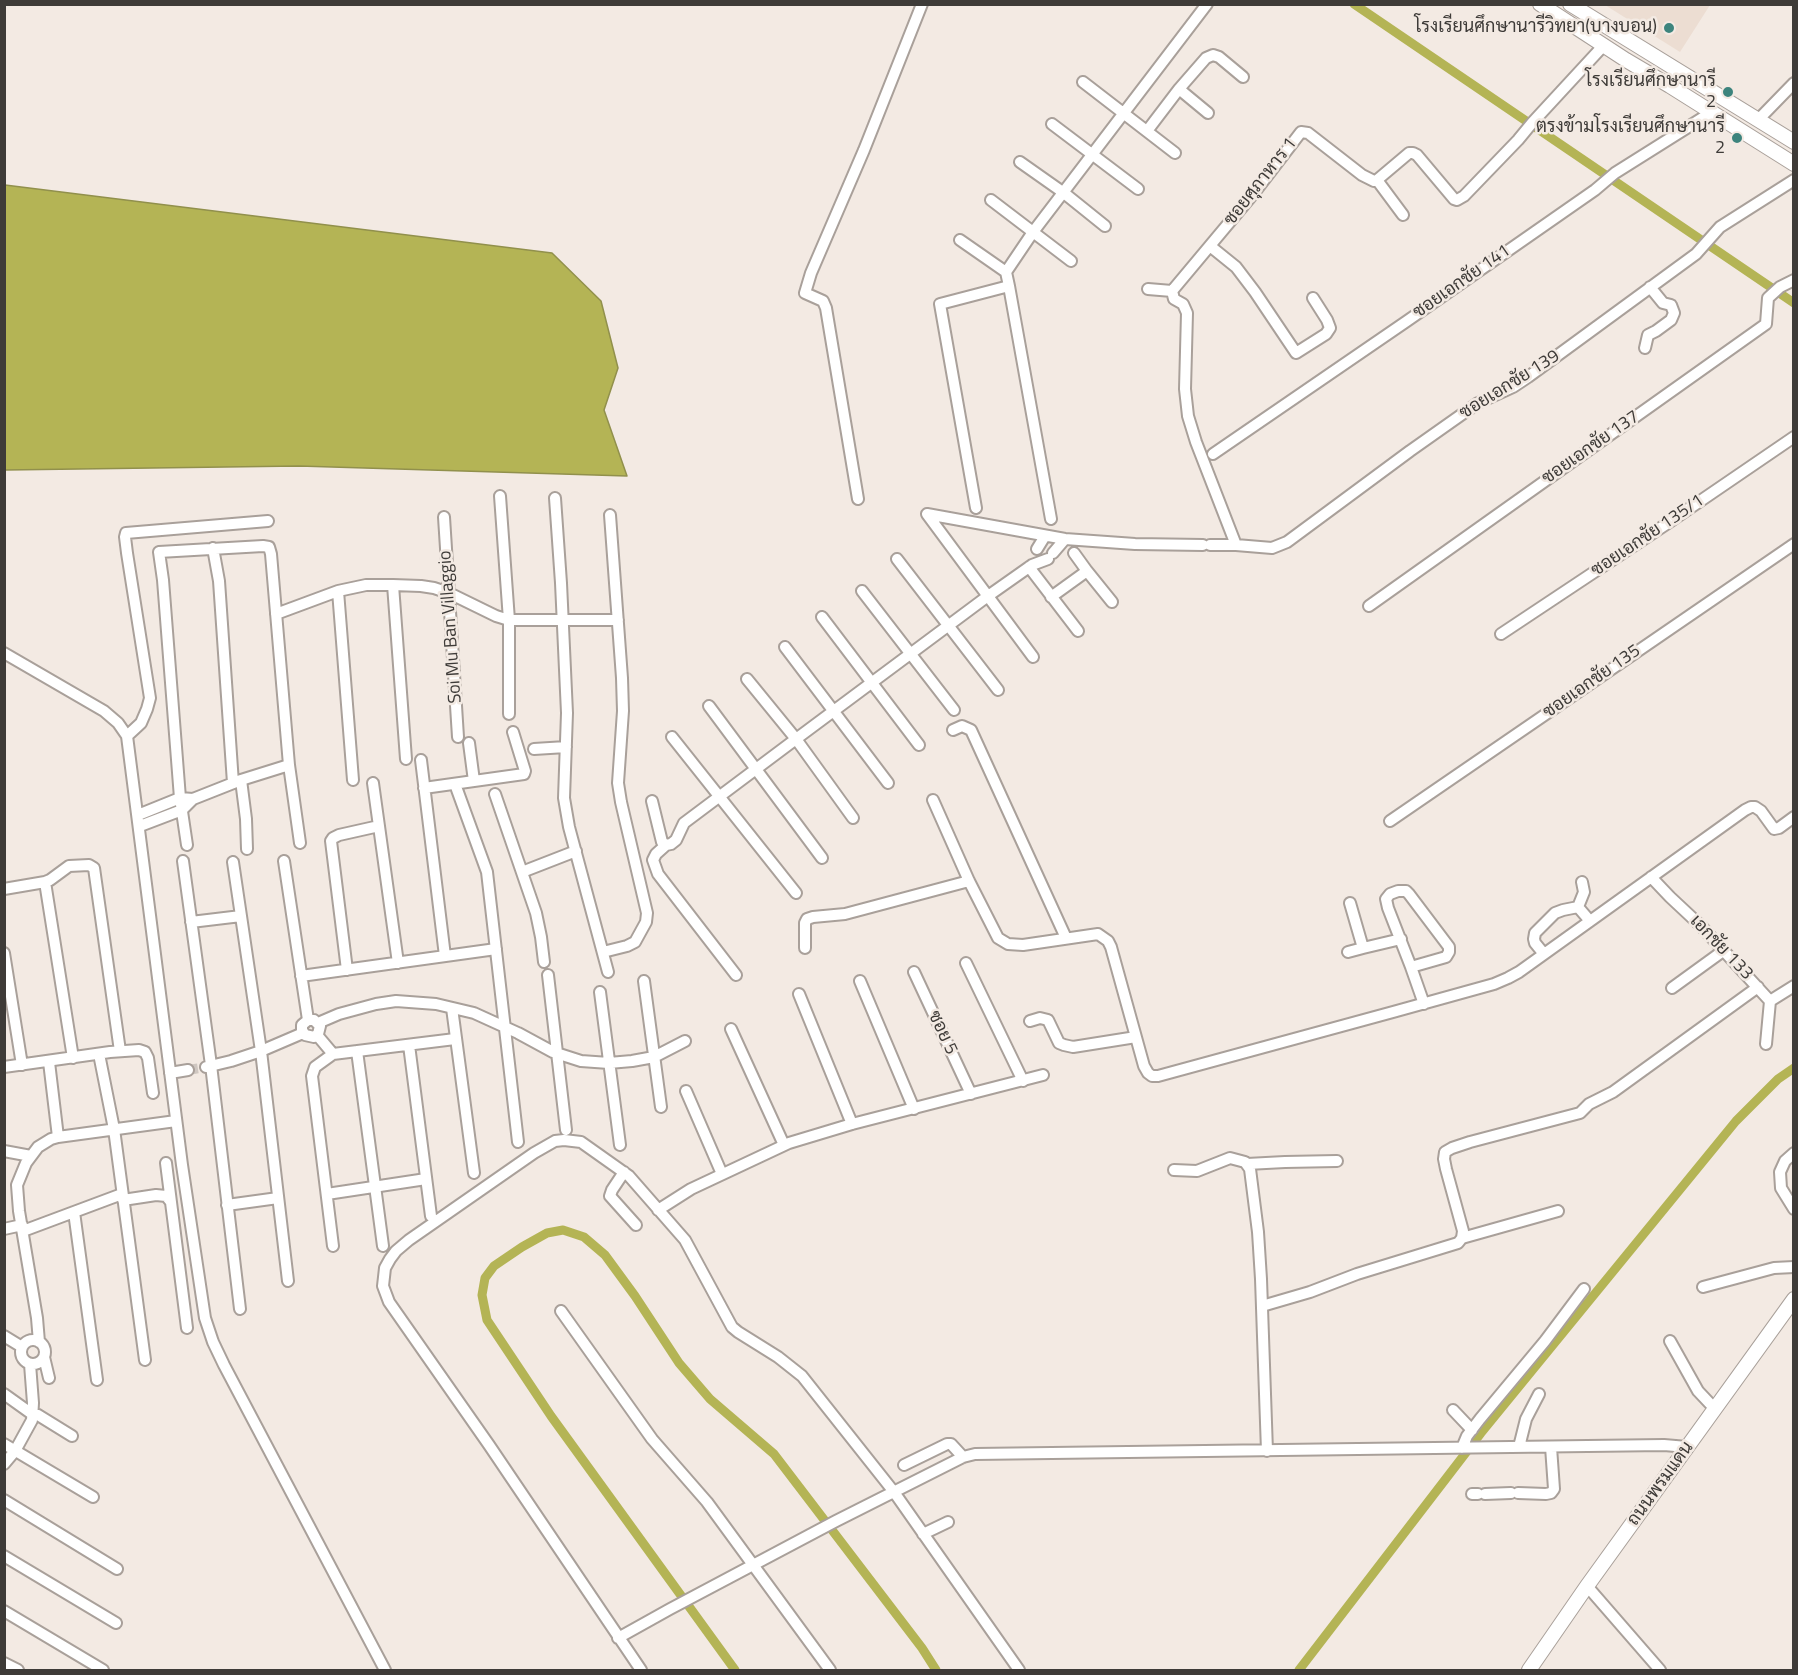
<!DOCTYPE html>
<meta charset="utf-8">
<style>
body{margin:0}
#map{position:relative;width:1798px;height:1675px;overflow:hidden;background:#f3eae3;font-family:"Titillium Web",sans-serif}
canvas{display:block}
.frame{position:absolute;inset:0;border:6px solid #3e3b38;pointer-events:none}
</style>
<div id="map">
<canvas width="1798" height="1675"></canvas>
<div class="frame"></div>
</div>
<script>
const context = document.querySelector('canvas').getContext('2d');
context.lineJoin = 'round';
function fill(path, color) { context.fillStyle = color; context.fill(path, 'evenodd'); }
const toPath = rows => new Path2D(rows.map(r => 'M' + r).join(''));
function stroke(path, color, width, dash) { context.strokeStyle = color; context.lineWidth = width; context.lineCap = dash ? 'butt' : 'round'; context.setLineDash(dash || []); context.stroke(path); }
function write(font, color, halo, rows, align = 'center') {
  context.font = font + ' "Titillium Web",Sarabun,sans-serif'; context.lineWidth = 5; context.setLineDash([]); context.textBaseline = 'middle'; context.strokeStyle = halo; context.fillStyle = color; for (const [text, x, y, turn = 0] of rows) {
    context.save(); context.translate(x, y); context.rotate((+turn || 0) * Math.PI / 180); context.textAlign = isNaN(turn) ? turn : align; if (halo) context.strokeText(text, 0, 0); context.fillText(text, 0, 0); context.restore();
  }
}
const built = toPath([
 [1605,5,1710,5,1680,52]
]);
const water = toPath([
 [5,185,552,253,601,301,618,368,604,410,627,476,299,466,5,470,5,185]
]);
const canal = toPath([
 [1354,4,1794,303],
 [735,1670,551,1416,487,1320,482,1295,485,1278,494,1266,522,1247,547,1233,563,1230,584,1237,605,1255,635,1296,679,1363,710,1399,774,1454,922,1648,936,1670],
 [1299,1670,1481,1433,1736,1121,1778,1079,1794,1068]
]);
const minorTunnel = toPath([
 [188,1070,206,1067]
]);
const minor = toPath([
 [1083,82,1175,153],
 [1179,89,1208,113],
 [1758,120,1794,83],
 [1052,124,1138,189],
 [1147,131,1179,89,1206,58,1213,55,1219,57,1243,77],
 [1020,162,1064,193,1105,226],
 [1377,180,1403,215],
 [991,200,1071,261],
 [960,240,1006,272],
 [1210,246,1236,267,1255,292,1296,353,1326,334,1330,328,1327,320,1313,298],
 [1009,286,1006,272,1033,232,1207,4],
 [1148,289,1172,291],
 [1172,291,1254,193,1301,132,1308,133,1362,175,1374,181,1377,180,1409,153,1413,153,1417,155,1454,199,1457,200,1464,196,1518,140,1532,123,1604,45],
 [1172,291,1174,299,1183,304,1187,313,1185,389,1188,416,1196,442,1236,545],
 [1645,348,1648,335,1656,331,1671,320,1674,313,1671,305,1663,303,1650,287],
 [1213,454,1407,321,1595,190,1615,173,1712,112],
 [500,496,509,620,509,714],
 [555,498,561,583,567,713,564,798,569,827,608,972],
 [858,499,826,308,823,301,805,293,811,273,864,150,922,4],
 [976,508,940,304,1009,286,1051,519],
 [927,514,1065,539,1135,544,1203,545],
 [927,514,1033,657],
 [444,517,458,737],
 [1210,545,1236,545,1272,548,1287,542,1410,451,1478,403,1513,387,1528,377,1696,254,1720,227,1794,180],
 [213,548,219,581,233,783],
 [1037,549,1045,536],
 [1053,553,1065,539],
 [1074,553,1087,571],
 [897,559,998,690],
 [1029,567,1078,631],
 [393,585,406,759],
 [338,591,353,780],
 [862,591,954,710],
 [1051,597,1087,571,1112,602],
 [1369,606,1766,324,1768,298,1780,287,1794,280],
 [276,614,338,591,366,585,393,585,421,586,434,588,449,593,496,616,509,620,618,620],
 [822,617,919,745],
 [1501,634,1671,521,1794,437],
 [785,647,888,783],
 [4,653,104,711,118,723,127,736,182,1165,205,1318,213,1342,224,1365,385,1670],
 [747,679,796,739,853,818],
 [709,706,822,858],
 [953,730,962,726,971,730,1066,938],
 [127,736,141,723,147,709,150,698,127,553,125,537,126,533,268,521],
 [672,737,796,893],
 [469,743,474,781],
 [534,749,566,747],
 [421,760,445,956],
 [241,780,246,819,247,849],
 [373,783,398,963],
 [455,784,487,872,518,1142],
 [424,788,524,774,525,771,513,732],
 [495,794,536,913,541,937,544,962],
 [193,799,241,780,289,765],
 [933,800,969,881,998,938,1008,944,1023,945,1098,934,1108,941,1111,947,1144,1066,1148,1073,1152,1076,1158,1076,1393,1012,1494,984,1508,978,1519,972,1745,810,1751,807,1755,807,1761,811,1774,829,1779,828,1794,817],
 [652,801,662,842,666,845,671,844,676,840,684,823,796,739,988,596,1032,565,1048,559],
 [138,815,180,798,193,799,182,810,140,826],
 [1390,821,1794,544],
 [187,845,180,798,163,580,159,552,263,546,269,547,271,554,289,765,300,843],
 [666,845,656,854,653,860,658,874,736,975],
 [183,861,211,1065,240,1309],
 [284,861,308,1020,302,1025,302,1030,305,1035,314,1037,318,1034,320,1026,314,1020,308,1020],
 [233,862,261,1051,288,1281],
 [522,872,576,851],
 [1651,877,1670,897,1701,926,1770,1001],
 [45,882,73,1058],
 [4,889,45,882,50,880,69,866,89,865,94,868,120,1051],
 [1350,903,1363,948,1401,939],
 [1578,907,1584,892,1582,882],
 [191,922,241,916],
 [805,948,805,923,807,919,813,917,845,914,969,881],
 [603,952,627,946,635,942,646,922,647,913,621,802,618,783,623,711,622,678,610,515],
 [1348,952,1363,948],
 [4,953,22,1065],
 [1544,954,1535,943,1534,939,1535,933,1555,913,1563,910,1578,907,1590,921],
 [966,963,1023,1081],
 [1411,967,1446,957,1449,952,1449,947,1409,894,1406,891,1398,891,1390,894,1386,899,1388,908,1411,967,1424,1004],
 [347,970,331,841,333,838,339,835,379,826],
 [914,972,971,1094],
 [548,975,566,1130],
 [301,976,496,949],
 [644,981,661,1107],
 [860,981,914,1109],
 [1672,988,1723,951],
 [600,992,620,1145],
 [799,994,852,1124],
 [1770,1001,1794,986],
 [452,1008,474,1173],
 [1030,1021,1040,1018,1048,1020,1059,1043,1064,1045,1073,1047,1136,1037],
 [318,1023,339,1014,376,1004,396,1001,436,1004,474,1013,518,1033,553,1052,581,1061,609,1063,632,1061,654,1057,685,1041],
 [731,1029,784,1145],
 [317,1035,333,1054,455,1039],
 [1766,1044,1770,1001],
 [409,1045,431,1216],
 [357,1051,383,1246],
 [99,1054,114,1129,145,1360],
 [333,1054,315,1067,312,1076,333,1246],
 [49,1062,58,1137],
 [4,1067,110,1052,139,1050,145,1052,148,1058,153,1093],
 [206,1067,231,1061,261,1051,303,1033],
 [170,1073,188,1070],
 [686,1091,722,1174],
 [4,1151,31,1156],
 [1794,1153,1785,1161,1780,1172,1781,1188,1794,1209],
 [166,1163,187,1328],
 [1247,1164,1285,1162,1337,1161],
 [1174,1170,1197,1171,1230,1158,1245,1162,1250,1169,1258,1232,1261,1279,1267,1451],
 [624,1172,612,1190,610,1196,636,1225],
 [327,1194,426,1179],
 [123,1200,156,1195,166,1196,170,1201],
 [227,1205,278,1198],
 [658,1210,691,1189,789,1143,852,1124,1043,1075],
 [74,1212,97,1380],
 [4,1229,22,1225],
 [23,1231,122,1194],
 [1462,1238,1558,1211],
 [1703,1287,1774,1268,1794,1267],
 [1262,1306,1310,1292,1357,1274,1458,1243,1462,1238,1463,1231,1446,1169,1444,1159,1445,1152,1452,1148,1470,1142,1580,1113,1589,1104,1613,1092,1758,987],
 [561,1311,652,1439,707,1502,830,1670],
 [4,1336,22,1347],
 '21 1352a12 12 0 1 1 24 0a12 12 0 1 1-24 0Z',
 [1670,1341,1698,1391,1715,1409],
 [39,1342,37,1318,19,1211,17,1185,26,1163,38,1147,51,1139,58,1137,176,1121],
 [44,1357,49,1378],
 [4,1394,32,1414,38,1415,72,1436],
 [1453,1410,1472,1430],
 [4,1444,93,1497],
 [1519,1447,1526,1419,1539,1394],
 [1462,1448,1467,1436,1480,1419,1545,1341,1584,1289],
 [4,1464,15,1451,32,1420,33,1403,30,1364],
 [904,1465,947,1444,951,1444,963,1457],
 [1518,1493,1546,1494,1551,1493,1554,1489,1551,1447],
 [1472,1494,1478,1494],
 [1485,1494,1511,1493],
 [4,1500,117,1569],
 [923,1534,948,1522],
 [4,1556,116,1623],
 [1587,1586,1660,1670],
 [4,1611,103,1670],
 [618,1638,670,1609,836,1521,963,1457,975,1454,1664,1445,1687,1447],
 [4,1663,18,1670],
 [641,1670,489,1445,389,1302,383,1286,385,1268,390,1259,396,1251,409,1240,534,1153,555,1141,564,1140,581,1142,629,1176,685,1240,732,1327,738,1332,778,1357,802,1376,894,1492,1019,1670]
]);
const major = toPath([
 [1540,4,1626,60,1670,86,1794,164],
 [1570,4,1794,142],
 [1529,1670,1587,1586,1794,1299]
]);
const markers = [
 [1669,28,6,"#3d847d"],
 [1728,92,6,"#3d847d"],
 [1737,138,6,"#3d847d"]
];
const poiNames = [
 ["โรงเรียนศึกษานารีวิทยา(บางบอน)",1657,28],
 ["โรงเรียนศึกษานารี",1716,82],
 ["2",1716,103],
 ["ตรงข้ามโรงเรียนศึกษานารี",1725,128],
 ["2",1725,149]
];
const streetNames = [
 ["ซอยศุภาหาร 1",1261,182,-52],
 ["ซอยเอกชัย 141",1462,282,-35],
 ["ซอยเอกชัย 139",1510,385,-32],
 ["ซอยเอกชัย 137",1591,448,-35],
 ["ซอยเอกชัย 135/1",1648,536,-34],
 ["Soi Mu Ban Villaggio",451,627,-94],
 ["ซอยเอกชัย 135",1592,682,-35],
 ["เอกชัย 133",1721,948,46],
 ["ซอย 5",942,1033,65],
 ["ถนนพรมแดน",1661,1484,-54]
];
fill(built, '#ecddd2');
fill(water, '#b4b455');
stroke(water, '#91904c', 1.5);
stroke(canal, '#b4b455', 9);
stroke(minorTunnel, '#cfc7c1', 10, [10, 5]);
stroke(minor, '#a9a09a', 14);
stroke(major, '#a9a09a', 16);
stroke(minor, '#fff', 10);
stroke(major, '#fff', 14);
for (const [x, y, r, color] of markers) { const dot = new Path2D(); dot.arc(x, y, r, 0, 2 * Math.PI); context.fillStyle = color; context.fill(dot); stroke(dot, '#f3eae3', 2); }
write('18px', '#3e3b38', '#f3eae3', poiNames, 'right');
write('18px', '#3e3b38', '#f3eae3', streetNames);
</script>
